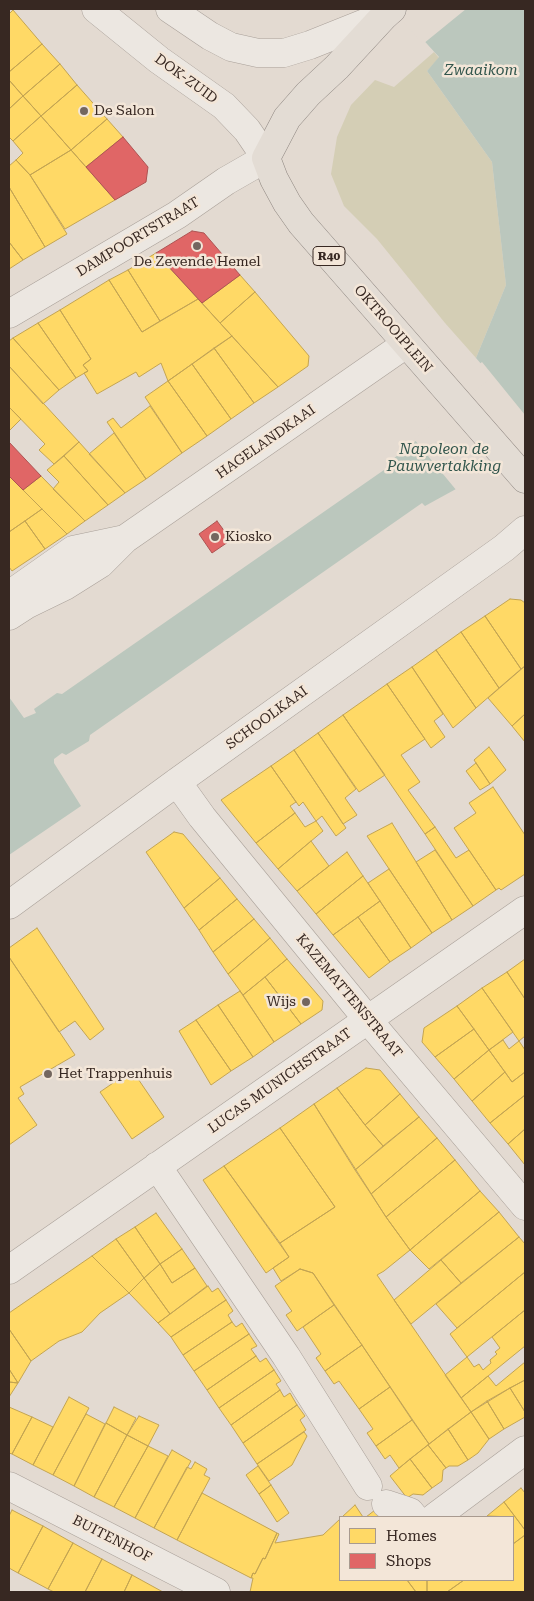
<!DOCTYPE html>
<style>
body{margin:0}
#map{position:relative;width:534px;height:1601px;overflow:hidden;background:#e3dad1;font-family:"Roboto Serif",serif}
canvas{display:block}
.frame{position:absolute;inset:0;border:10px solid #372822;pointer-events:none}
.legend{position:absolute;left:339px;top:1516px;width:175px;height:65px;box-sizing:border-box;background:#f3e6d8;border:1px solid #a89a8f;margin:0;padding:6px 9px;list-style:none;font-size:15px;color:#372822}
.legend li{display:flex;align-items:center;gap:10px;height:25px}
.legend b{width:25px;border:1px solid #a89a8f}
</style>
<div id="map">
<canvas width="534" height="1601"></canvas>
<div class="frame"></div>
<ul class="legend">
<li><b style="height:14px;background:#ffd966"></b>Homes</li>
<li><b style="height:14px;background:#e06666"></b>Shops</li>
</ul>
</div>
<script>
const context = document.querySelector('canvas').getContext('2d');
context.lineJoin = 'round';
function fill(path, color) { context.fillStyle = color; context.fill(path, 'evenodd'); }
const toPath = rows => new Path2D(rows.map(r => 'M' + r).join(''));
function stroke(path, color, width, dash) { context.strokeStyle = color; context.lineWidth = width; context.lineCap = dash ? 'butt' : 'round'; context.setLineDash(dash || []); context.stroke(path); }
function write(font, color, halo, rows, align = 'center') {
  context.font = font + ' "Roboto Serif",serif'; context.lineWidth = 5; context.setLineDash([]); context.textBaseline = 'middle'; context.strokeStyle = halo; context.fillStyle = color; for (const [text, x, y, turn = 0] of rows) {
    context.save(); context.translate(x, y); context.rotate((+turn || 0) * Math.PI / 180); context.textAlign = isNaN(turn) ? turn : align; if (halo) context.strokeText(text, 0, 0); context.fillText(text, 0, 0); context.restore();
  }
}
const green = toPath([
 [434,52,439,58,427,71,492,162,506,285,476,358,445,323,377,239,344,206,331,174,337,137,351,105,375,80,394,87]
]);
const water = toPath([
 [395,9,525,9,525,432,456,489,425,506,422,503,90,735,89,741,66,755,62,753,54,759,54,763,81,806,9,855,9,697,24,718,36,713,34,709,57,693,62,694,394,463,393,459,494,379,476,358,506,285,492,162,427,71,439,57]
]);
const pier = toPath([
 [392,9,466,9,423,44],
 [482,362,525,415,525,435,457,491,414,439,490,379,478,365]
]);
const homes = toPath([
 [13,10,42,44,9,72,9,14,13,10],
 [42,44,60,64,23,96,9,80,9,72,42,44],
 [60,64,77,85,41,116,23,96,60,64],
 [9,80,23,96,9,109,9,80],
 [77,85,107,119,71,150,41,116,77,85],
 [23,96,41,116,13,141,9,137,9,109,23,96],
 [41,116,71,150,30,175,16,160,23,153,13,141,41,116],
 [107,119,123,137,86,167,71,150,107,119],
 [71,150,115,200,65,229,30,175,71,150],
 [16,160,30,175,67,234,45,247,9,187,9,166,16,160],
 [9,187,45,247,23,260,9,242,9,187],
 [9,242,23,260,9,269,9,242],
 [156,253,198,299,160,321,128,270,156,253],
 [128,270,160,321,142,332,109,280,128,270],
 [240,275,255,292,220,323,202,303,240,275],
 [109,280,142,332,198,299,232,336,168,381,161,363,139,377,136,372,97,394,84,373,88,371,83,365,91,359,60,310,109,280],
 [255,292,309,356,308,366,278,387,220,323,255,292],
 [60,310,91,359,83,365,88,371,76,378,38,323,60,310],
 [38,323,76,378,59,390,13,338,38,323],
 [232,336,278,387,254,403,214,348,232,336],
 [13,338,59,390,43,404,9,366,9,341,13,338],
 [214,348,254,403,231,419,192,364,214,348],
 [192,364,231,419,207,436,168,381,192,364],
 [9,366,79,442,54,464,39,450,45,444,9,407,9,366],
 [168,381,207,436,182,453,145,397,168,381],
 [150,406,182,453,146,479,107,422,113,418,121,428,150,406],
 [9,407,21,419,9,431,9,407],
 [114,433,146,479,125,493,89,454,114,433],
 [79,442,125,493,108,505,64,456,79,442],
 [64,456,108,505,85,521,53,489,59,482,47,470,64,456],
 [9,476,42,509,9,532,9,476],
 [41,476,85,521,67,534,23,490,41,476],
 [42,509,67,534,45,549,25,521,42,509],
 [25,521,45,549,12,571,9,567,9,532,25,521],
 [510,599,521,600,525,603,525,666,521,669,485,616,510,599],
 [485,616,521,669,499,688,461,632,485,616],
 [461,632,499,688,476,708,436,650,461,632],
 [436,650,476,708,453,728,412,667,436,650],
 [525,666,525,714,512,726,488,698,525,666],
 [412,667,443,714,434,721,445,737,431,748,387,684,412,667],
 [387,684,425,739,401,755,420,782,408,790,435,827,425,834,343,715,387,684],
 [525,714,525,742,512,726,525,714],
 [343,715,385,775,359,792,318,733,343,715],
 [318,733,356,789,345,798,357,815,343,824,294,750,318,733],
 [489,747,506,770,490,784,474,760,489,747],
 [294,750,346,828,336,836,322,816,316,821,303,802,299,806,271,766,294,750],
 [476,763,490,784,480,790,466,771,476,763],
 [271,766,296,802,290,806,295,813,256,843,221,800,271,766],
 [493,787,525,835,525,874,501,890,499,888,496,890,454,828,476,813,469,803,493,787],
 [295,813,305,827,316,821,323,831,278,869,256,843,295,813],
 [392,823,452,920,432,933,367,836,392,823],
 [435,827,456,858,469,850,496,890,473,906,425,834,435,827],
 [174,832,183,834,220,878,184,908,146,852,174,832],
 [311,841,329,866,297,891,278,869,311,841],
 [435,850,473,906,452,920,416,862,435,850],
 [347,852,363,876,316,914,297,891,347,852],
 [389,869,432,933,411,948,368,883,389,869],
 [363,876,380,901,333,935,316,914,363,876],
 [220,878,237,899,199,930,184,908,220,878],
 [237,899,254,919,213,952,199,930,237,899],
 [380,901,411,948,390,962,358,917,380,901],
 [358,917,390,962,369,978,333,935,358,917],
 [254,919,270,938,228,974,213,952,254,919],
 [37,928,104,1029,90,1040,75,1021,59,1032,9,957,9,948,37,928],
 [270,938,287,959,243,995,228,974,270,938],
 [9,957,75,1055,20,1087,24,1094,18,1098,37,1125,9,1145,9,957],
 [287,959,323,1001,322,1010,301,1024,265,977,287,959],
 [525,959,525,999,507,972,525,959],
 [507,972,525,999,525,1036,519,1041,482,988,507,972],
 [265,977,301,1024,274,1042,243,995,265,977],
 [482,988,513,1032,489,1050,457,1006,482,988],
 [240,991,274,1042,253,1057,218,1005,240,991],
 [218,1005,253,1057,231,1071,196,1020,218,1005],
 [457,1006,474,1029,435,1057,422,1042,424,1028,457,1006],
 [196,1020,231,1071,211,1085,179,1031,196,1020],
 [474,1029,489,1050,454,1079,435,1057,474,1029],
 [503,1040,509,1049,519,1041,525,1050,525,1072,512,1082,489,1050,503,1040],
 [489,1050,505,1072,472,1101,454,1079,489,1050],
 [366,1068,380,1070,400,1094,365,1125,337,1088,366,1068],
 [132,1070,164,1117,132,1139,100,1092,132,1070],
 [505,1072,512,1082,525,1072,525,1095,490,1123,472,1101,505,1072],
 [337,1088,365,1125,383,1146,355,1170,314,1104,337,1088],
 [400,1094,419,1117,383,1146,365,1125,400,1094],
 [525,1095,525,1129,508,1144,490,1123,525,1095],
 [314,1104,386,1217,410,1250,384,1271,377,1275,471,1412,429,1444,313,1273,300,1269,281,1281,273,1268,289,1257,280,1243,335,1207,280,1128,314,1104],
 [419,1117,437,1138,371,1194,355,1170,419,1117],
 [280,1128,335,1207,280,1243,224,1166,280,1128],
 [525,1129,525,1165,508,1144,525,1129],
 [437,1138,455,1160,386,1217,371,1194,437,1138],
 [455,1160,480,1191,410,1250,386,1217,455,1160],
 [224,1166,289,1257,266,1273,203,1180,224,1166],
 [480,1191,499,1212,429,1269,410,1250,480,1191],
 [499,1212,519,1237,461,1283,441,1260,499,1212],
 [156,1213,182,1249,160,1264,135,1227,156,1213],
 [135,1227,160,1264,144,1278,116,1239,135,1227],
 [519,1237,525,1244,525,1272,457,1328,436,1304,519,1237],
 [116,1239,144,1278,129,1293,92,1256,116,1239],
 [182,1249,195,1268,172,1283,160,1264,182,1249],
 [92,1256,129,1293,100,1313,82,1332,59,1341,31,1361,9,1329,9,1313,92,1256],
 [441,1260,461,1283,411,1324,394,1300,441,1260],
 [160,1264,172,1283,195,1268,207,1286,170,1314,144,1278,160,1264],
 [300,1269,313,1273,334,1305,297,1331,286,1315,292,1311,291,1310,275,1286,300,1269],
 [525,1272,525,1310,467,1357,450,1334,525,1272],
 [144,1278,170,1314,158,1323,129,1293,144,1278],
 [208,1286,212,1292,218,1288,226,1300,171,1337,158,1323,208,1286],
 [226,1300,233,1311,228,1315,232,1322,183,1355,171,1337,226,1300],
 [334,1305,362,1345,325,1371,316,1358,321,1354,303,1327,334,1305],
 [525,1310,525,1346,461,1398,445,1375,467,1357,474,1367,479,1364,483,1370,491,1363,490,1360,497,1354,495,1352,500,1348,492,1337,525,1310],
 [232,1322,236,1327,242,1323,249,1334,194,1371,183,1355,232,1322],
 [9,1329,31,1361,18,1383,9,1369,9,1329],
 [249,1334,257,1346,251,1349,256,1356,207,1390,194,1371,249,1334],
 [362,1345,390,1387,359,1409,339,1381,334,1384,325,1371,362,1345],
 [256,1356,260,1362,266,1358,274,1370,219,1408,207,1390,256,1356],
 [525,1362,525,1380,510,1388,471,1412,461,1398,488,1376,496,1386,525,1362],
 [9,1369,18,1383,9,1382,9,1369],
 [274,1370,281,1381,276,1384,280,1390,231,1425,219,1408,274,1370],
 [525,1380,525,1412,510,1388,525,1380],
 [9,1382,18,1383,9,1397,9,1382],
 [390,1387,412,1420,376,1446,367,1433,373,1429,359,1409,390,1387],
 [510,1388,525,1412,525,1417,504,1429,487,1401,510,1388],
 [280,1390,284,1397,290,1393,297,1405,243,1443,231,1425,280,1390],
 [69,1397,89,1408,53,1475,33,1465,69,1397],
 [487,1401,504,1429,489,1439,471,1412,487,1401],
 [297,1405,305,1416,300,1420,306,1430,257,1464,243,1443,297,1405],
 [9,1407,32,1417,12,1454,9,1453,9,1407],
 [114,1407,136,1418,127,1435,106,1423,114,1407],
 [471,1412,489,1439,478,1453,468,1460,448,1429,471,1412],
 [86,1414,105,1424,74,1486,53,1475,86,1414],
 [139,1416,159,1425,148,1446,127,1435,139,1416],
 [32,1417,53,1427,33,1465,12,1454,32,1417],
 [412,1420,429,1444,399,1468,390,1455,385,1459,376,1446,412,1420],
 [106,1423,127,1435,94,1497,74,1486,106,1423],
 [448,1429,468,1460,458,1466,449,1466,446,1468,428,1445,448,1429],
 [304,1432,307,1436,292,1465,269,1481,257,1464,304,1432],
 [127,1435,148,1446,114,1507,94,1497,127,1435],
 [428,1445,446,1468,443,1470,442,1481,432,1488,410,1459,428,1445],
 [148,1446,168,1456,135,1518,114,1507,148,1446],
 [172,1450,191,1461,154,1528,135,1518,172,1450],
 [410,1459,432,1488,423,1495,413,1494,407,1498,390,1476,410,1459],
 [195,1462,207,1469,204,1475,210,1478,177,1540,154,1528,187,1467,191,1469,195,1462],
 [258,1466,271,1485,259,1494,246,1475,258,1466],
 [271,1485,289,1513,277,1522,259,1494,271,1485],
 [521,1488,525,1493,525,1530,504,1502,521,1488],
 [202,1493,277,1533,265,1559,263,1558,255,1574,253,1573,251,1578,177,1540,202,1493],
 [504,1502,525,1530,525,1535,513,1544,513,1517,487,1516,504,1502],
 [355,1505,363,1517,342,1517,355,1505],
 [379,1507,386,1517,366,1517,379,1507],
 [12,1510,43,1526,18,1573,9,1568,9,1516,12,1510],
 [340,1519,340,1580,407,1580,416,1592,250,1592,253,1578,251,1578,253,1573,255,1574,263,1558,265,1559,277,1533,279,1534,275,1543,323,1535,340,1519],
 [43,1526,73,1543,48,1589,18,1573,43,1526],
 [525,1535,525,1592,447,1592,464,1580,513,1580,513,1544,525,1535],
 [73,1543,102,1559,85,1592,54,1592,48,1589,73,1543],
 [102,1559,132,1575,124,1592,85,1592,102,1559],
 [132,1575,163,1592,124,1592,132,1575],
 [407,1580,427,1580,427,1592,416,1592,407,1580],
 [427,1580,464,1580,447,1592,427,1592,427,1580]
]);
const shops = toPath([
 [123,137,148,167,146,182,115,200,86,167,123,137],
 [192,231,204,233,240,275,202,303,156,253,192,231],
 [9,442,41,476,23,490,9,476,9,442],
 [217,521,231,540,212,553,199,534,217,521]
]);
const minor = toPath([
 [170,9,210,36,231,47,258,53,284,53,310,45,385,15],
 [9,314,177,215,226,181,266,158,247,130,224,106,159,60,96,9],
 [9,595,73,550,125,539],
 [9,616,26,605,65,586,100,564,125,539,406,344],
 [177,782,202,817,368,1020,525,1206],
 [9,905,177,782,504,548,525,530],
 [157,1166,286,1356,368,1486],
 [9,1270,525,910],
 [9,1486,216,1592],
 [386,1504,410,1512,414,1517],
 [435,1517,525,1450]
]);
const major = toPath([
 [392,9,385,15,337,67,308,94,287,118,266,158,274,179,287,203,301,223,525,479]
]);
const markers = [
 [84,111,5,"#73665f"],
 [197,246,5,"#73665f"],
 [215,537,5,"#73665f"],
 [306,1002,5,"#73665f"],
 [48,1074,5,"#73665f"]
];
const shields = [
 [329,256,32]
];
const shieldNames = [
 ["R40",329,256]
];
const streetNames = [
 ["DOK-ZUID",186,79,36],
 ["DAMPOORTSTRAAT",138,237,-31],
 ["OKTROOIPLEIN",393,329,49],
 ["HAGELANDKAAI",266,442,-35],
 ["SCHOOLKAAI",267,718,-36],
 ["KAZEMATTENSTRAAT",349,996,50],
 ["LUCAS MUNICHSTRAAT",280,1081,-35],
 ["BUITENHOF",112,1539,27]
];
const poiNames = [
 ["De Salon",94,111],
 ["De Zevende Hemel",197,262,"center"],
 ["Kiosko",225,537],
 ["Wijs",296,1002,"right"],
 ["Het Trappenhuis",58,1074]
];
const waterNames = [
 ["Zwaaikom",481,71],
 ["Napoleon de",444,450],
 ["Pauwvertakking",444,467]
];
fill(green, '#d4ceb5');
fill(water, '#bbc7bd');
fill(pier, '#e3dad1');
fill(homes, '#ffd966');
stroke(homes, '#c3a452', 1);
fill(shops, '#e06666');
stroke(shops, '#ad5352', 1);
stroke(minor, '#a9a099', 29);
stroke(major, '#8e8680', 29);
stroke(minor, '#ece7e1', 28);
stroke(major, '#e3dcd4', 28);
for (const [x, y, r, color] of markers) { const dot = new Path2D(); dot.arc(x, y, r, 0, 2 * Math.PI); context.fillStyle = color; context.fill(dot); stroke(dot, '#f3e6d8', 2); }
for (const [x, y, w] of shields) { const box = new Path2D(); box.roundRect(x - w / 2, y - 9.5, w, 19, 4); context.fillStyle = '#f3e6d8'; context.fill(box); stroke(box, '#372822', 1); }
write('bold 12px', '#372822', null, shieldNames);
write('14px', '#372822', '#f3e6d8', streetNames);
write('14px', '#372822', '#f3e6d8', poiNames, 'left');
write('italic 15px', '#32564d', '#f3e6d8', waterNames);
</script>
